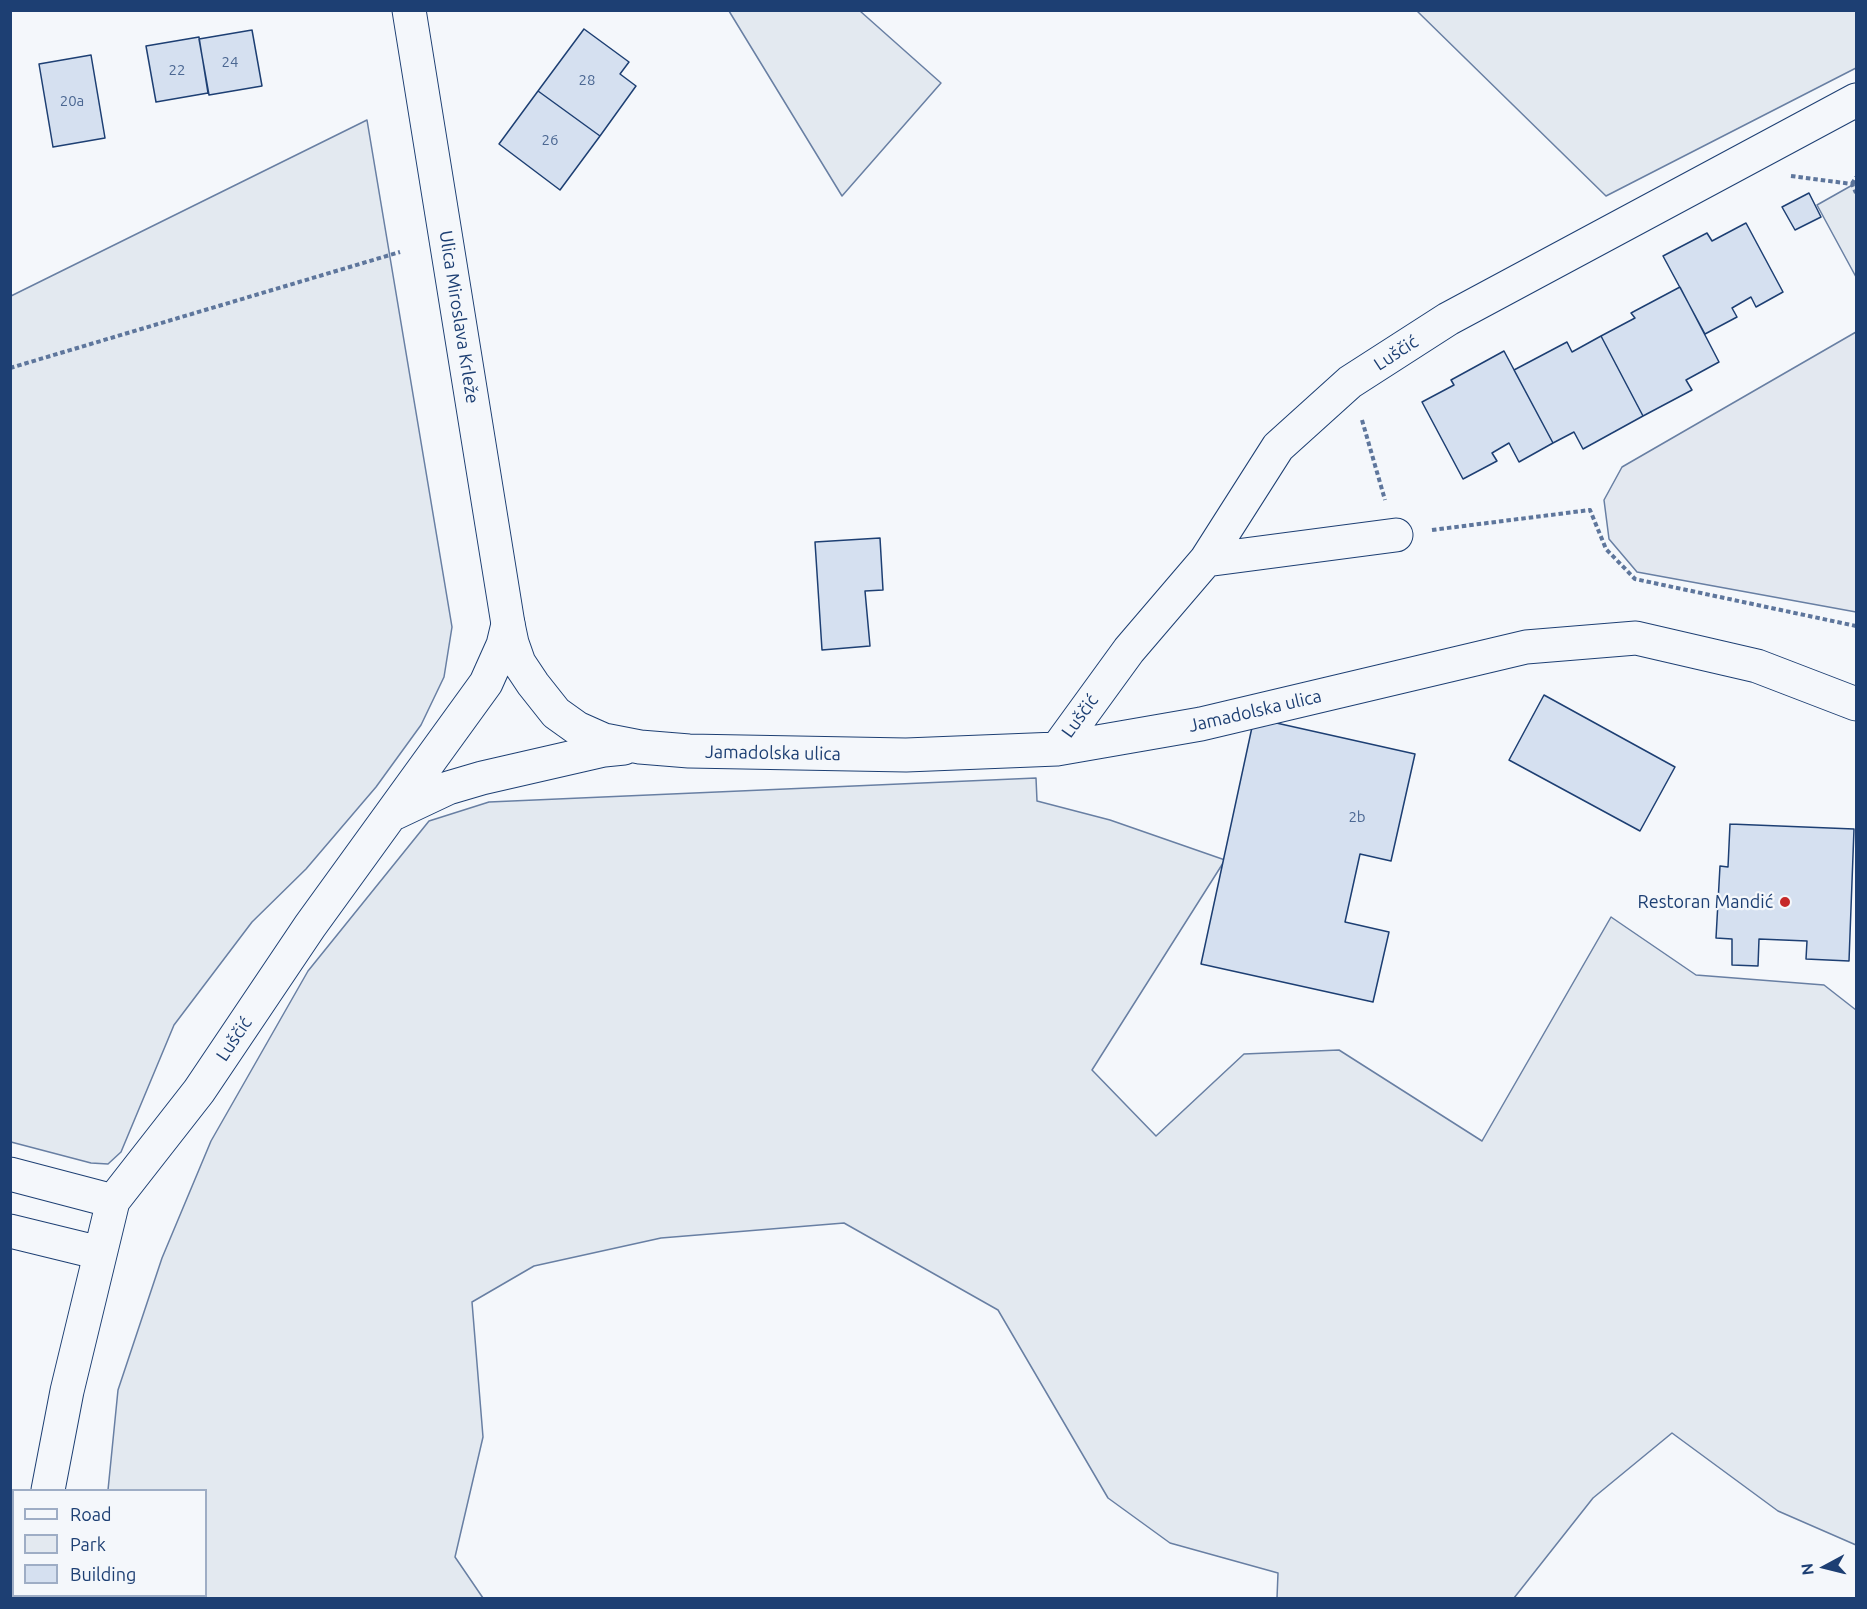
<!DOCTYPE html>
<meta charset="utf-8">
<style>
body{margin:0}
#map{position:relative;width:1867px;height:1609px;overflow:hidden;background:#f4f7fb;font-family:Ubuntu,sans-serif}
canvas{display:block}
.frame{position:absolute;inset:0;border:12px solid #1d3f73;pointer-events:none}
.legend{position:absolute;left:12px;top:1489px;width:195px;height:108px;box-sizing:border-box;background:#f4f7fb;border:2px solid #9eadc5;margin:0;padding:8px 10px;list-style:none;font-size:18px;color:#1d3f73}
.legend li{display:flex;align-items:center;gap:12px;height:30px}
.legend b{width:30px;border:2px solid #9eadc5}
.north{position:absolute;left:1795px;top:1537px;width:60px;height:60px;-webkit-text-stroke:4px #f4f7fb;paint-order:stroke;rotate:263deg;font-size:16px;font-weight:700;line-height:24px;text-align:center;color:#1d3f73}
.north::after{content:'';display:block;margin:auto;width:21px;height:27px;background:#1d3f73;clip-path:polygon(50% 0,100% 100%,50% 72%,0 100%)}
</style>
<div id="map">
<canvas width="1867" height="1609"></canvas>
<div class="frame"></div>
<ul class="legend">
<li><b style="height:8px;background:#f4f7fb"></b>Road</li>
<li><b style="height:16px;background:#e3e9f0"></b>Park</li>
<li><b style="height:16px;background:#d5e0f0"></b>Building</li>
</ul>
<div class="north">N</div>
</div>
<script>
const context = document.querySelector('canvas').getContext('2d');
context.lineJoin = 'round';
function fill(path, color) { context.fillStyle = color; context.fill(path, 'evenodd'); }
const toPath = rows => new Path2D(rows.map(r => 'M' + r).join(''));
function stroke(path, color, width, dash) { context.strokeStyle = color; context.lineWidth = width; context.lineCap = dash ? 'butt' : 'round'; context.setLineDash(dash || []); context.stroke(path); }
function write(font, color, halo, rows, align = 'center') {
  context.font = font + ' Ubuntu,sans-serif'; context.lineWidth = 4.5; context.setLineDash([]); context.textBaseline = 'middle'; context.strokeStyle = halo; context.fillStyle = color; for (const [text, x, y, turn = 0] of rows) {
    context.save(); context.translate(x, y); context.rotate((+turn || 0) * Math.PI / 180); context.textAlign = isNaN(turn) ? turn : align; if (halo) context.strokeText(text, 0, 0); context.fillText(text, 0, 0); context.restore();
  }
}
const green = toPath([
 [729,11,860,11,941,83,842,196,729,11],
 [1417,11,1856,11,1856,68,1606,196,1417,11],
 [367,120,452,627,444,677,421,725,376,787,306,869,252,922,174,1025,121,1152,108,1164,91,1163,11,1142,11,296,367,120],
 [1856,183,1856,277,1817,205,1856,183],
 [1036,778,1037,801,1110,820,1225,860,1092,1070,1156,1136,1244,1054,1339,1050,1482,1141,1611,917,1696,975,1824,985,1856,1010,1856,1545,1778,1511,1672,1433,1593,1498,1514,1598,1277,1598,1278,1573,1170,1543,1108,1498,998,1310,844,1223,661,1238,534,1266,472,1302,483,1437,455,1557,483,1598,100,1598,101,1596,206,1596,206,1490,108,1490,118,1390,162,1258,211,1141,308,971,429,821,489,802,1036,778]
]);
const parking = toPath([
 [1856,332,1856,612,1637,572,1609,539,1604,500,1622,467,1856,332]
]);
const building = toPath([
 [584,29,629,62,620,74,636,86,600,136,538,91,584,29],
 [252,30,262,86,209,95,199,39,252,30],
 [199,37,208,93,156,102,146,46,199,37],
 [91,55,105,138,53,147,39,64,91,55],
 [538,91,600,136,560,190,499,144,538,91],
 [1809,193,1821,217,1795,230,1782,207,1809,193],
 [1746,223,1783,292,1756,307,1751,297,1732,308,1737,317,1705,334,1663,256,1707,233,1712,241,1746,223],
 [1680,287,1719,362,1686,380,1692,390,1643,416,1601,336,1635,318,1631,313,1680,287],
 [1601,336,1643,416,1583,449,1574,432,1553,443,1514,370,1567,342,1572,352,1601,336],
 [1504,351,1553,443,1519,462,1509,443,1492,453,1497,461,1463,479,1422,402,1454,385,1451,380,1504,351],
 [880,538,883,590,865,591,870,646,822,650,815,542,880,538],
 [1544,695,1675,767,1640,831,1509,760,1544,695],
 [1254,718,1415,754,1391,861,1360,854,1345,922,1389,932,1373,1002,1201,964,1254,718],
 [1730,824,1854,829,1849,961,1806,959,1807,941,1759,939,1758,966,1732,965,1732,939,1716,938,1720,866,1728,867,1730,824]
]);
const path = toPath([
 [1791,176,1852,184,1856,193],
 [1852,184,1856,177],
 [10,368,400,252],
 [1362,420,1385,500],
 [1432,530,1590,510,1606,549,1635,579,1856,626]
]);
const minor = toPath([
 [1206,560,1396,535],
 [508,624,512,643,519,663,533,684,556,713,577,728,604,740,640,747,689,751,906,755,1057,749,1201,724,1526,647,1636,638,1757,666,1856,704],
 [1057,749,1129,650,1206,560,1278,447,1350,382,1448,319,1856,100],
 [395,813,448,788,482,778,604,750,624,748],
 [10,1174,113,1201],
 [10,1231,100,1253],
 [48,1490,67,1391,113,1201,199,1091,310,926,486,683,503,645,508,624],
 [10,1568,14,1569],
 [26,1598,26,1596]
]);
const major = toPath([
 [409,10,508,624]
]);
const markers = [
 [1785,902,6,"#c62828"]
];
const numberNames = [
 ["24",230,62],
 ["22",177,70],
 ["28",587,80],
 ["20a",72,101],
 ["26",550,140],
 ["2b",1357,817]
];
const streetNames = [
 ["Ulica Miroslava Krleže",459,317,81],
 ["Luščić",1396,353,-33],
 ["Jamadolska ulica",1255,711,-13],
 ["Luščić",1080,716,-54],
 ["Jamadolska ulica",773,753,1],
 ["Luščić",234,1039,-56]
];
const poiNames = [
 ["Restoran Mandić",1773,902]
];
fill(green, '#e3e9f0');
stroke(green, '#687fa3', 1.5);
fill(parking, '#e3e8f0');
stroke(parking, '#687fa3', 1.5);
fill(building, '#d5e0f0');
stroke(building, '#1d3f73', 1.5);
stroke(minor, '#1d3f73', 35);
stroke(major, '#1d3f73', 35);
stroke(path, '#5e769c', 4, [4.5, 3]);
stroke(minor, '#f4f7fb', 33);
stroke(major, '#f4f7fb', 33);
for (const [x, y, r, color] of markers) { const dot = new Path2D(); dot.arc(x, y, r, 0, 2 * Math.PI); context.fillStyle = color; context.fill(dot); stroke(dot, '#f4f7fb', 2); }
write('15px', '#4b6792', null, numberNames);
write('18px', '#1d3f73', '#f4f7fb', streetNames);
write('18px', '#1d3f73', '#f4f7fb', poiNames, 'right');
</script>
